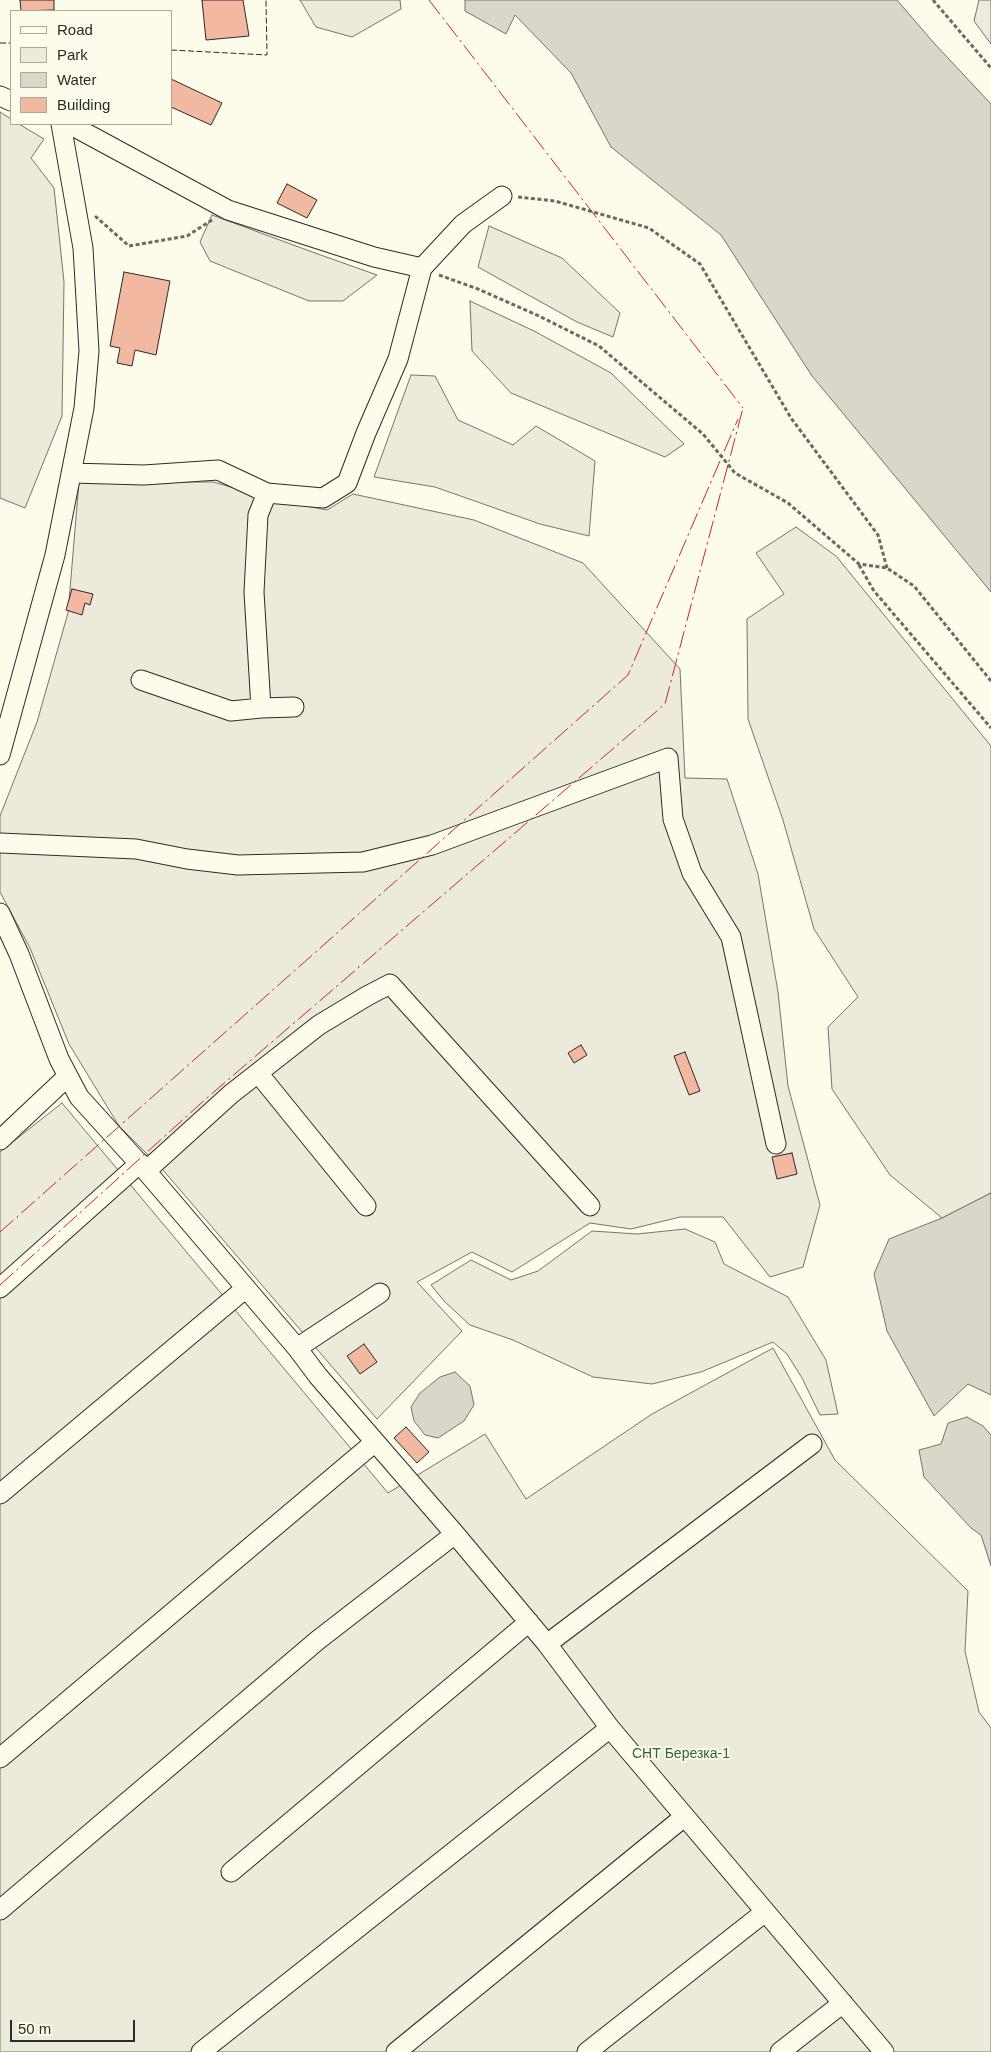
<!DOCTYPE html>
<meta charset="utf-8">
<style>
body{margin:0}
#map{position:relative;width:991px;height:2052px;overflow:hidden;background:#fdfbea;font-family:Helvetica,sans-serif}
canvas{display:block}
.legend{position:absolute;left:10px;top:10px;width:162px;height:115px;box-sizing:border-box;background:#fdfbea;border:1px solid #a9a89e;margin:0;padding:6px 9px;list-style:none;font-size:15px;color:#2b2b2b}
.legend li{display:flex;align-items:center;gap:10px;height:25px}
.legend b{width:25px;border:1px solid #a9a89e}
.scale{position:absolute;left:10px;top:2020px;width:125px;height:22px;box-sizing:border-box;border:2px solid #2b2b2b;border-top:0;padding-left:6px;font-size:15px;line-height:18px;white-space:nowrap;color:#2b2b2b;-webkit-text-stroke:4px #fdfbea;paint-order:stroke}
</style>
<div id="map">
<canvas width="991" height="2052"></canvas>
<ul class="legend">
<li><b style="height:6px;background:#fdfbea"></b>Road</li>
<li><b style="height:14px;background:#ecebdb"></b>Park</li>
<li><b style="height:14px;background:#d8d7c9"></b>Water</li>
<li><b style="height:14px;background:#f2b8a0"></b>Building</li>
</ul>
<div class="scale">50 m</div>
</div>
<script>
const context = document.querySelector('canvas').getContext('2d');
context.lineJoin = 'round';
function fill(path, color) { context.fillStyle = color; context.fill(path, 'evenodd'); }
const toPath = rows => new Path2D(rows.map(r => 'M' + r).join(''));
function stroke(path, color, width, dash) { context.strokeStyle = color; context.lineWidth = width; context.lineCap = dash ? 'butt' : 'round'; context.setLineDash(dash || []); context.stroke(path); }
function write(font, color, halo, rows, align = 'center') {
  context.font = font + ' Helvetica,sans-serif'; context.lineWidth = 4; context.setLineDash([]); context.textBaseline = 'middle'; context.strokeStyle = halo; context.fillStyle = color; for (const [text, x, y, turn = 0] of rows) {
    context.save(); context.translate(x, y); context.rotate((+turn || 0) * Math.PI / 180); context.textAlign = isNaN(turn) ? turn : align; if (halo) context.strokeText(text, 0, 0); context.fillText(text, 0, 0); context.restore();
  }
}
const green = toPath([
 [300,0,400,0,401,9,352,37,316,27,300,0],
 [979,0,991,0,991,44,974,21,979,0],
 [0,112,11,119,11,124,19,124,44,139,31,158,54,188,64,282,62,416,25,508,0,498,0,112],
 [212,215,315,253,377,275,343,301,309,301,210,261,200,242,212,215],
 [489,226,562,258,620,313,613,337,577,322,478,267,489,226],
 [470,301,534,331,611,373,684,444,665,457,511,393,472,351,470,301],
 [411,375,435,376,458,420,513,445,536,426,595,461,589,536,540,524,435,487,374,477,411,375],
 [79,482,213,482,281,501,327,510,353,494,474,520,583,563,680,669,685,778,727,779,758,874,778,992,788,1086,820,1205,803,1267,770,1277,723,1217,680,1217,631,1229,590,1223,512,1272,472,1252,417,1282,462,1331,377,1419,163,1170,119,1126,69,1044,30,948,0,892,0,816,37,722,68,613,79,482],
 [796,527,836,556,991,746,991,1193,942,1218,890,1175,832,1089,828,1027,858,997,814,929,783,820,748,719,747,619,784,594,756,553,796,527],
 [62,1103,388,1493,485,1434,526,1499,652,1414,773,1348,835,1460,968,1591,965,1651,979,1712,991,1728,991,2052,0,2052,0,1152,62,1103],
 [685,1229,715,1242,724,1264,788,1297,826,1360,838,1414,820,1415,802,1378,787,1354,773,1342,701,1372,652,1384,593,1377,513,1340,470,1325,445,1302,431,1285,471,1260,511,1280,538,1271,592,1231,637,1234,685,1229]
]);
const water = toPath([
 [465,0,897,0,933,42,991,104,991,592,812,376,721,235,611,147,571,73,515,15,506,34,465,11,465,0],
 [991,1193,991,1395,968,1384,934,1416,887,1331,874,1274,889,1239,942,1218,991,1193],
 [455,1372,470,1386,474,1405,464,1421,438,1438,425,1435,414,1421,411,1407,420,1393,440,1377,455,1372],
 [967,1417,983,1426,991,1435,991,1566,981,1535,971,1528,924,1477,919,1450,941,1444,948,1423,967,1417]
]);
const building = toPath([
 [20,0,54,0,54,10,21,11,20,0],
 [202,0,243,0,249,36,206,40,202,0],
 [171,79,222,103,211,125,171,107,171,79],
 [287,184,317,200,307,218,277,203,287,184],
 [124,272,170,281,156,355,135,350,132,366,117,363,120,348,110,346,124,272],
 [72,589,93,594,90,605,85,603,82,615,66,610,72,589],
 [581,1045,587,1055,574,1063,568,1053,581,1045],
 [685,1052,700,1091,689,1095,674,1056,685,1052],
 [792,1153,797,1174,777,1179,772,1157,792,1153],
 [364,1344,377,1362,360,1374,347,1356,364,1344],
 [406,1427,429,1452,417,1463,394,1438,406,1427]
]);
const path = toPath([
 [933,0,991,68],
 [518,197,555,201,649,228,700,264,791,418,878,535,887,568],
 [95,216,129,246,187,236,212,220],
 [439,275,478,289,539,316,599,346,703,434,735,473,788,503,859,564,887,568,914,586,991,681],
 [859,565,874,591,991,728]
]);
const minor = toPath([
 [0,96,11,101],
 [69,124,228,210,374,257,422,268],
 [71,473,144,475,218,470,267,493,323,498,347,483,366,433,398,359,422,268,463,224,502,196],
 [267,493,258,515,254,592,261,708,294,707],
 [141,680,231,711,261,708],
 [0,755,55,555,84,408,89,351,83,248,61,124],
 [0,843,136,849,187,859,238,865,363,862,432,845,668,758,673,819,692,873,731,937,776,1144],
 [0,913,19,954,59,1059,79,1097,146,1171,297,1348,318,1376,455,1534,547,1644,610,1728,884,2052],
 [258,1073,366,1206],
 [0,1140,68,1076],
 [146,1171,231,1094,319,1025,367,996,390,984,590,1206],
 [0,1288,140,1163],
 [297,1348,380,1293],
 [0,1494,246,1288],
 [547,1644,812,1444],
 [0,1758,375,1442],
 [231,1872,529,1622],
 [0,1910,318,1640,455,1534],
 [201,2052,610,1728],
 [396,2052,684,1817],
 [587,2052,765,1912],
 [780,2052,843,2003]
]);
const fence = toPath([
 [0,43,11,43],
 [171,50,267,55,266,0]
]);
const power = toPath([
 [429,0,743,408],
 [0,1232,628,675,738,419],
 [0,1285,208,1097,665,704,743,408]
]);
const parkNames = [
 ["СНТ Березка-1",681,1754]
];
fill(green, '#ecebdb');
stroke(green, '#74746e', 1);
fill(water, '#d8d7c9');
stroke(water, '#74746e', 1);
fill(building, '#f2b8a0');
stroke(building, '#2b2b2b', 1);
stroke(minor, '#2b2b2b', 21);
stroke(path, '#6a6964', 3, [4, 2.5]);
stroke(minor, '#fdfbea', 19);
stroke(fence, '#2b2b2b', 1, [6, 2.5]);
stroke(power, '#c62828', 1, [18, 4, 2.5, 4]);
write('14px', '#34623c', '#fdfbea', parkNames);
</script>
